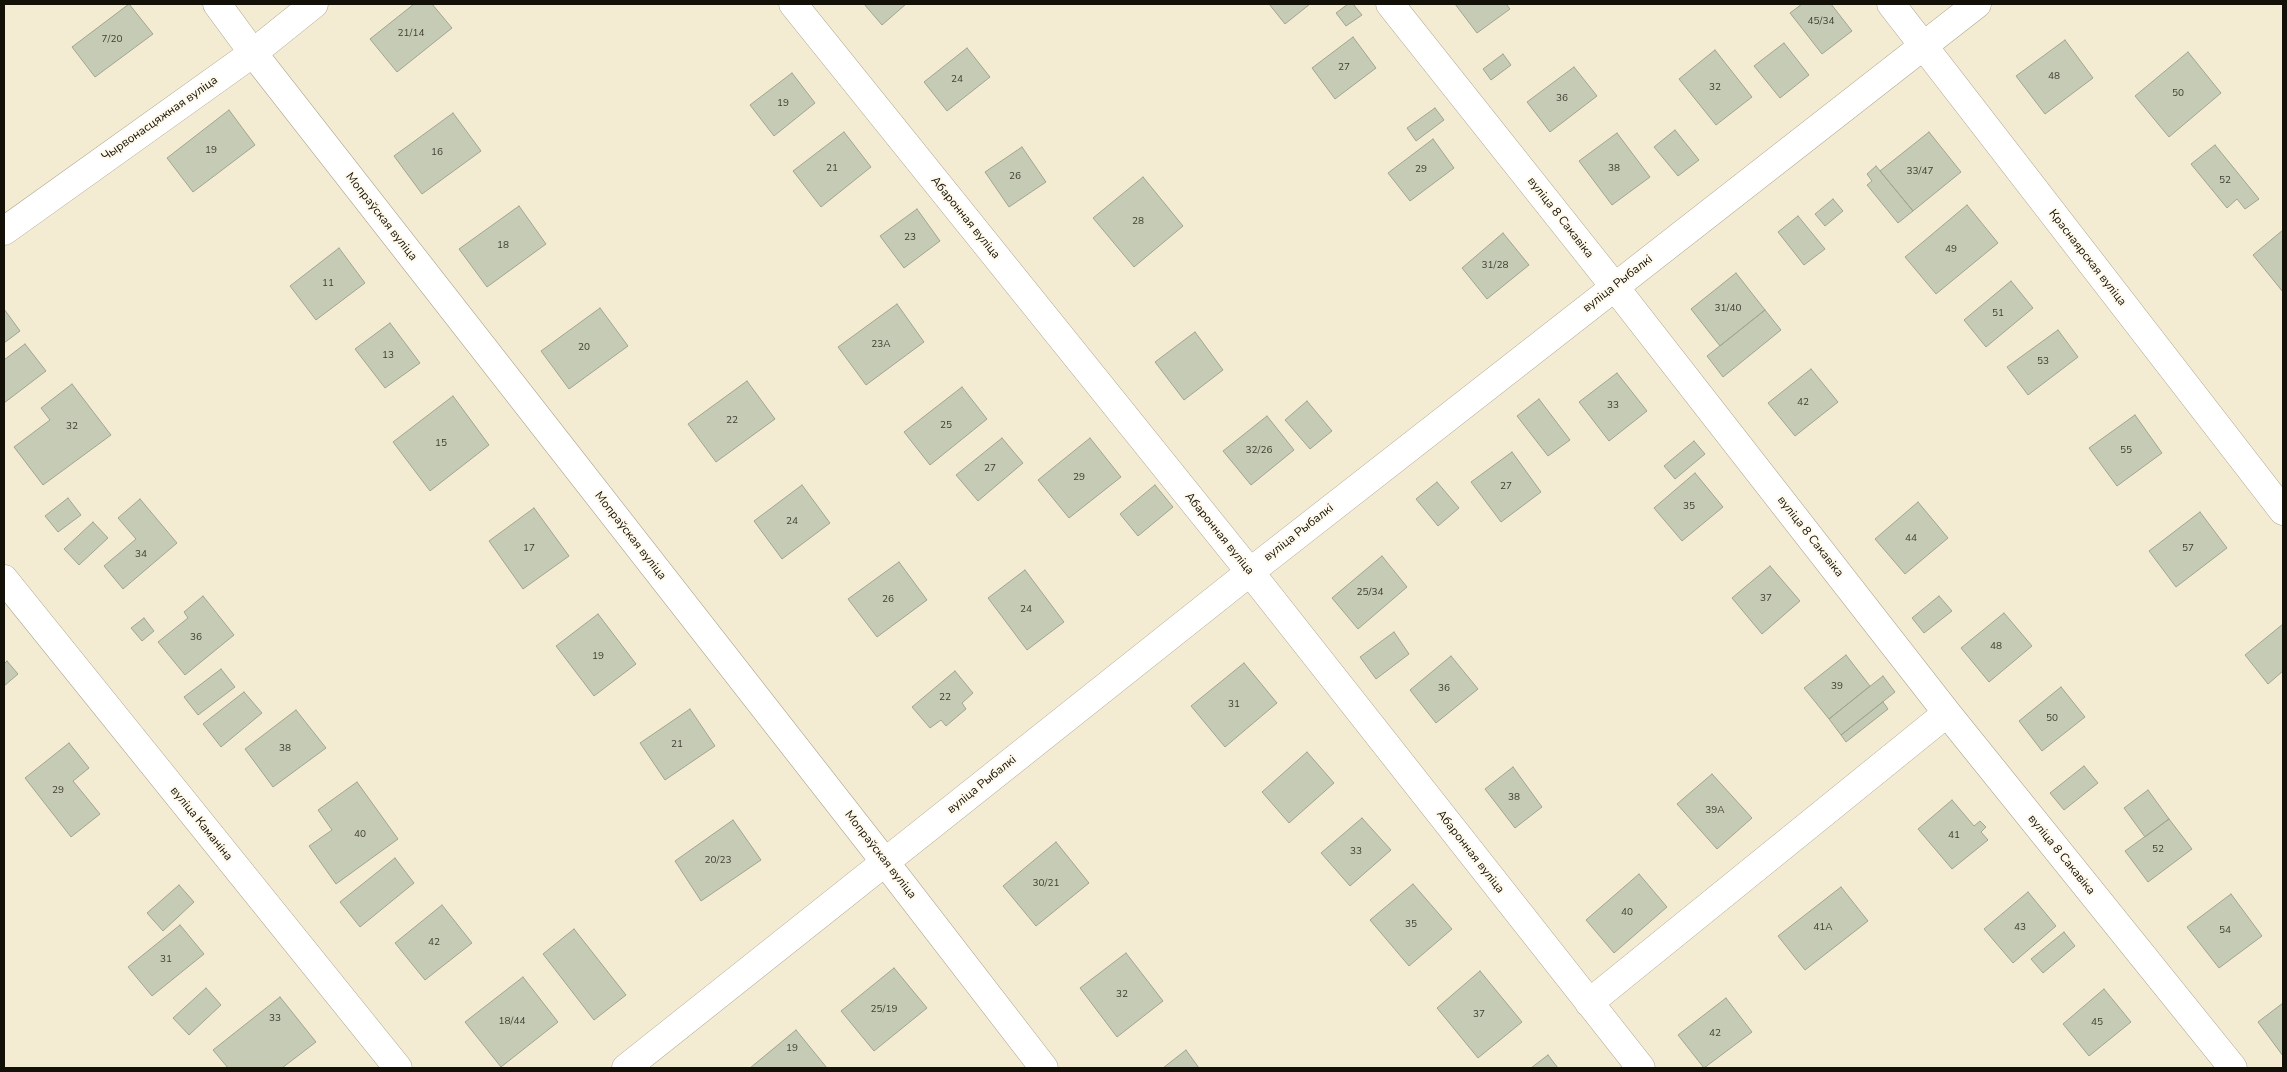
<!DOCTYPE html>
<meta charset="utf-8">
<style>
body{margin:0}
#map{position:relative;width:2287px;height:1072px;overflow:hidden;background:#f4ebd3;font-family:"Nunito Sans",sans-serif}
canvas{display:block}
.frame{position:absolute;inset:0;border:5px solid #131008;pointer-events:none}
</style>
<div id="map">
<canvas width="2287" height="1072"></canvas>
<div class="frame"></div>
</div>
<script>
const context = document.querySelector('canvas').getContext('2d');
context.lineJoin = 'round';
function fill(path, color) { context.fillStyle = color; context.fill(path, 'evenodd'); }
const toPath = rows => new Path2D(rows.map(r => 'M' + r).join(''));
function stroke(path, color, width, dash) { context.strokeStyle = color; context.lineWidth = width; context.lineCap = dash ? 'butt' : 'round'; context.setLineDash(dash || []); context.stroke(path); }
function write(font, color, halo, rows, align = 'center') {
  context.font = font + ' "Nunito Sans",sans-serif'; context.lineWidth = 4; context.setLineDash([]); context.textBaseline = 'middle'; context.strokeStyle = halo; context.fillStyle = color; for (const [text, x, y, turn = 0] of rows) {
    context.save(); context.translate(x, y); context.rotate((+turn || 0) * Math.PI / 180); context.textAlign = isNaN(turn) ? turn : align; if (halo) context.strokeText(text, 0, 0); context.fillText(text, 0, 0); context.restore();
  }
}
const building = toPath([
 [129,4,153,34,95,77,72,47,129,4],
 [414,4,432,4,452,28,397,72,370,39,414,4],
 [864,4,906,4,882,25,864,4],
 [1269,4,1310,4,1285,24,1269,4],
 [1348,4,1353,4,1362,15,1346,26,1336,13,1348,4],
 [1455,4,1506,4,1510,9,1477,33,1455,4],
 [1802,4,1831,4,1852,31,1822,54,1790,13,1802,4],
 [1353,37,1376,68,1335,99,1312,68,1353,37],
 [2065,40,2093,78,2045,114,2016,76,2065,40],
 [1784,43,1809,75,1780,98,1754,66,1784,43],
 [967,48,990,77,947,111,924,82,967,48],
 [1715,50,1752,97,1716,125,1679,79,1715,50],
 [2188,52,2221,93,2169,137,2135,96,2188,52],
 [1503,54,1511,65,1491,80,1483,69,1503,54],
 [1574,67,1597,96,1550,132,1527,102,1574,67],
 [792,73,815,103,774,136,750,105,792,73],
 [1435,108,1444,120,1416,141,1407,128,1435,108],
 [229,110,255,145,193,192,167,158,229,110],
 [453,113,481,151,422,194,394,156,453,113],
 [1675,130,1699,160,1678,176,1654,147,1675,130],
 [844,132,871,167,821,207,793,171,844,132],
 [1929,132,1961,172,1913,211,1880,171,1929,132],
 [1617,133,1650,177,1612,205,1579,161,1617,133],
 [1433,139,1454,168,1410,201,1388,173,1433,139],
 [2215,145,2259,199,2245,209,2237,199,2227,208,2191,164,2215,145],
 [1022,147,1046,182,1009,207,985,172,1022,147],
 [1876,166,1913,211,1898,223,1867,185,1872,181,1867,174,1876,166],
 [1143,177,1183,226,1134,267,1093,218,1143,177],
 [1833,199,1843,211,1825,226,1815,214,1833,199],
 [1967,205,1998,243,1936,294,1905,257,1967,205],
 [519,206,546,244,487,287,459,249,519,206],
 [917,209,940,241,904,268,880,236,917,209],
 [1798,216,1825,249,1804,265,1778,232,1798,216],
 [2283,230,2283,292,2253,255,2283,230],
 [1503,233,1529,265,1487,299,1462,268,1503,233],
 [339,248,365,283,316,320,290,286,339,248],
 [1736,273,1765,310,1720,346,1691,309,1736,273],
 [2011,281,2033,308,1986,347,1964,320,2011,281],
 [897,304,924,342,866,385,838,347,897,304],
 [600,308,628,346,569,389,541,351,600,308],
 [4,309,20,331,4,343,4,309],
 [1765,310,1781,330,1723,377,1707,356,1765,310],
 [390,323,420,363,385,388,355,349,390,323],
 [2058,330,2078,357,2028,395,2007,367,2058,330],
 [1195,332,1223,370,1184,400,1155,362,1195,332],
 [25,344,46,371,4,403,4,360,25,344],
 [1811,369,1838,402,1795,436,1768,403,1811,369],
 [1617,373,1647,411,1609,441,1579,402,1617,373],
 [747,381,775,419,716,462,688,424,747,381],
 [72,384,111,435,43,485,14,447,50,420,41,408,72,384],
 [962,387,987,419,930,465,904,432,962,387],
 [453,396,489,445,430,491,393,442,453,396],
 [1539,399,1570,440,1548,456,1517,416,1539,399],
 [1307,401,1332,431,1310,449,1285,420,1307,401],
 [2135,415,2162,453,2117,486,2089,448,2135,415],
 [1267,416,1294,450,1251,485,1223,451,1267,416],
 [1002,438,1023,463,978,501,956,475,1002,438],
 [1090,438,1121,477,1069,518,1038,480,1090,438],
 [1694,441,1705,454,1675,479,1664,466,1694,441],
 [1512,452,1541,492,1501,522,1471,482,1512,452],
 [1695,473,1723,507,1682,541,1654,508,1695,473],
 [1437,482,1459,508,1438,526,1416,499,1437,482],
 [802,485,830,523,782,559,754,521,802,485],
 [1155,485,1173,507,1138,536,1120,514,1155,485],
 [68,498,81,515,58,532,45,516,68,498],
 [140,499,177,543,123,589,104,566,136,539,118,518,140,499],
 [1918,502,1948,538,1905,574,1875,539,1918,502],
 [534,508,569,556,523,589,489,541,534,508],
 [2200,512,2227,548,2176,587,2149,551,2200,512],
 [93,522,108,538,79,565,64,549,93,522],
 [1382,556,1407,587,1358,629,1332,598,1382,556],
 [899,562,927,600,877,637,848,599,899,562],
 [1770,566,1800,601,1762,634,1732,598,1770,566],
 [1025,570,1064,622,1027,650,988,598,1025,570],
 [203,596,234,635,185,675,158,642,188,618,184,612,203,596],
 [1939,596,1952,611,1924,633,1912,618,1939,596],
 [2004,613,2032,646,1989,682,1961,648,2004,613],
 [598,614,636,664,594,696,556,646,598,614],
 [144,618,154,631,142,641,131,628,144,618],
 [2283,624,2283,671,2268,684,2245,655,2283,624],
 [1394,632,1409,654,1376,679,1360,657,1394,632],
 [1846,655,1870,686,1829,719,1804,688,1846,655],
 [1451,656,1478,689,1436,723,1410,690,1451,656],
 [7,661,18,674,4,686,4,664,7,661],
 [1244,663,1277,703,1225,747,1191,706,1244,663],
 [221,669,235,687,198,715,184,697,221,669],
 [955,671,973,693,962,703,966,709,946,726,941,720,930,728,912,707,955,671],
 [1883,676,1895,692,1841,735,1829,719,1883,676],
 [2061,687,2085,717,2042,751,2019,721,2061,687],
 [244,692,262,713,221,747,203,724,244,692],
 [1883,702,1888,709,1846,742,1841,735,1883,702],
 [690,709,715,746,665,780,640,743,690,709],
 [296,710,326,748,273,787,245,749,296,710],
 [69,743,89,768,73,781,100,814,71,837,25,778,69,743],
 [1307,752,1334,783,1289,823,1262,792,1307,752],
 [2084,766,2098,783,2064,810,2050,793,2084,766],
 [1513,767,1542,807,1515,828,1485,789,1513,767],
 [1712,774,1752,818,1717,849,1677,804,1712,774],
 [357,782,398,839,336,884,309,846,332,830,318,810,357,782],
 [2148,790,2169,819,2145,837,2124,808,2148,790],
 [1952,800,1974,826,1980,821,1986,827,1981,832,1988,840,1952,869,1918,829,1952,800],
 [1362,818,1391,850,1350,886,1321,853,1362,818],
 [2169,819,2192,849,2148,882,2125,851,2169,819],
 [733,820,761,860,701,901,675,861,733,820],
 [1056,842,1089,883,1036,926,1003,886,1056,842],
 [395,858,414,883,360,927,340,902,395,858],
 [1639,874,1667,907,1614,953,1586,920,1639,874],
 [1413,884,1452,929,1409,966,1370,920,1413,884],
 [179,885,194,902,163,931,147,913,179,885],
 [1841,887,1868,921,1805,970,1778,936,1841,887],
 [2028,892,2056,926,2013,963,1984,929,2028,892],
 [2231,894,2262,936,2219,968,2187,927,2231,894],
 [442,905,472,943,425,980,395,943,442,905],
 [180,925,204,954,152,996,128,967,180,925],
 [574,929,626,995,594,1020,543,954,574,929],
 [2064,932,2075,946,2043,973,2031,959,2064,932],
 [1126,953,1163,1001,1117,1037,1080,988,1126,953],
 [894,968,927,1008,874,1051,841,1011,894,968],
 [1480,971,1522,1022,1478,1058,1437,1008,1480,971],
 [523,977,558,1022,501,1067,465,1022,523,977],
 [206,988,221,1005,189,1035,173,1018,206,988],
 [2104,989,2131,1022,2089,1056,2063,1024,2104,989],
 [280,997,316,1042,282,1068,228,1068,213,1050,280,997],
 [1726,998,1752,1032,1704,1068,1678,1035,1726,998],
 [2283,1003,2283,1056,2258,1022,2283,1003],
 [796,1030,827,1068,750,1068,796,1030],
 [1186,1050,1199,1068,1163,1068,1186,1050],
 [1548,1055,1558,1068,1531,1068,1548,1055]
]);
const minor = toPath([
 [217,4,253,53,885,862,1044,1068],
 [793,4,1250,572,1641,1068],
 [1390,4,1614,286,1947,713,2233,1068],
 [1891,4,2283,511],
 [4,231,253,53,314,4],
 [4,579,398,1068],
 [1589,1003,1947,713],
 [626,1068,1250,572,1977,4]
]);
const numberNames = [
 ["45/34",1821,22],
 ["21/14",411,34],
 ["7/20",112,40],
 ["27",1344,68],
 ["48",2054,77],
 ["24",957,80],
 ["32",1715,88],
 ["50",2178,94],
 ["36",1562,99],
 ["19",783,104],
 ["19",211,151],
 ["16",437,153],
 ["21",832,169],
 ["38",1614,169],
 ["29",1421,170],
 ["33/47",1920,172],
 ["26",1015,177],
 ["52",2225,181],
 ["28",1138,222],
 ["23",910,238],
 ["18",503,246],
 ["49",1951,250],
 ["31/28",1495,266],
 ["11",328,284],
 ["31/40",1728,309],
 ["51",1998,314],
 ["23А",881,345],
 ["20",584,348],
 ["13",388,356],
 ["53",2043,362],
 ["42",1803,403],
 ["33",1613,406],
 ["22",732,421],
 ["25",946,426],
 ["32",72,427],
 ["15",441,444],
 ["32/26",1259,451],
 ["55",2126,451],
 ["27",990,469],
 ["29",1079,478],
 ["27",1506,487],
 ["35",1689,507],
 ["24",792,522],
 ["44",1911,539],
 ["17",529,549],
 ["57",2188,549],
 ["34",141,555],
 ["25/34",1370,593],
 ["37",1766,599],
 ["26",888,600],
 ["24",1026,610],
 ["36",196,638],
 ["48",1996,647],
 ["19",598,657],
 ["39",1837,687],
 ["36",1444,689],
 ["22",945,698],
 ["31",1234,705],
 ["50",2052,719],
 ["21",677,745],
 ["38",285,749],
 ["29",58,791],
 ["38",1514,798],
 ["39А",1715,811],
 ["40",360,835],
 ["41",1954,836],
 ["52",2158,850],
 ["33",1356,852],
 ["20/23",718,861],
 ["30/21",1046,884],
 ["40",1627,913],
 ["35",1411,925],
 ["41А",1823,928],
 ["43",2020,928],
 ["54",2225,931],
 ["42",434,943],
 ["31",166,960],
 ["32",1122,995],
 ["25/19",884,1010],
 ["37",1479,1015],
 ["33",275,1019],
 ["18/44",512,1022],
 ["45",2097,1023],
 ["42",1715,1034],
 ["19",792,1049]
];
const streetNames = [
 ["Чырвонасцяжная вуліца",160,119,-35],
 ["Мопраўская вуліца",381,217,52],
 ["Абаронная вуліца",965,218,51],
 ["вуліца 8 Сакавіка",1560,218,52],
 ["Краснаярская вуліца",2087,258,52],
 ["вуліца Рыбалкі",1618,284,-38],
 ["вуліца Рыбалкі",1299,533,-38],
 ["Абаронная вуліца",1219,534,51],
 ["Мопраўская вуліца",630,536,52],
 ["вуліца 8 Сакавіка",1810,537,52],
 ["вуліца Рыбалкі",982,785,-39],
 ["вуліца Каманіна",201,824,51],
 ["Абаронная вуліца",1470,852,52],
 ["Мопраўская вуліца",880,855,52],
 ["вуліца 8 Сакавіка",2061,855,51]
];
fill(building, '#c5cbb4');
stroke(building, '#9fa58f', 1);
stroke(minor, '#ada58e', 29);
stroke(minor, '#fff', 28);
write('10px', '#403f33', null, numberNames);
write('12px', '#131008', '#fef9ea', streetNames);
</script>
